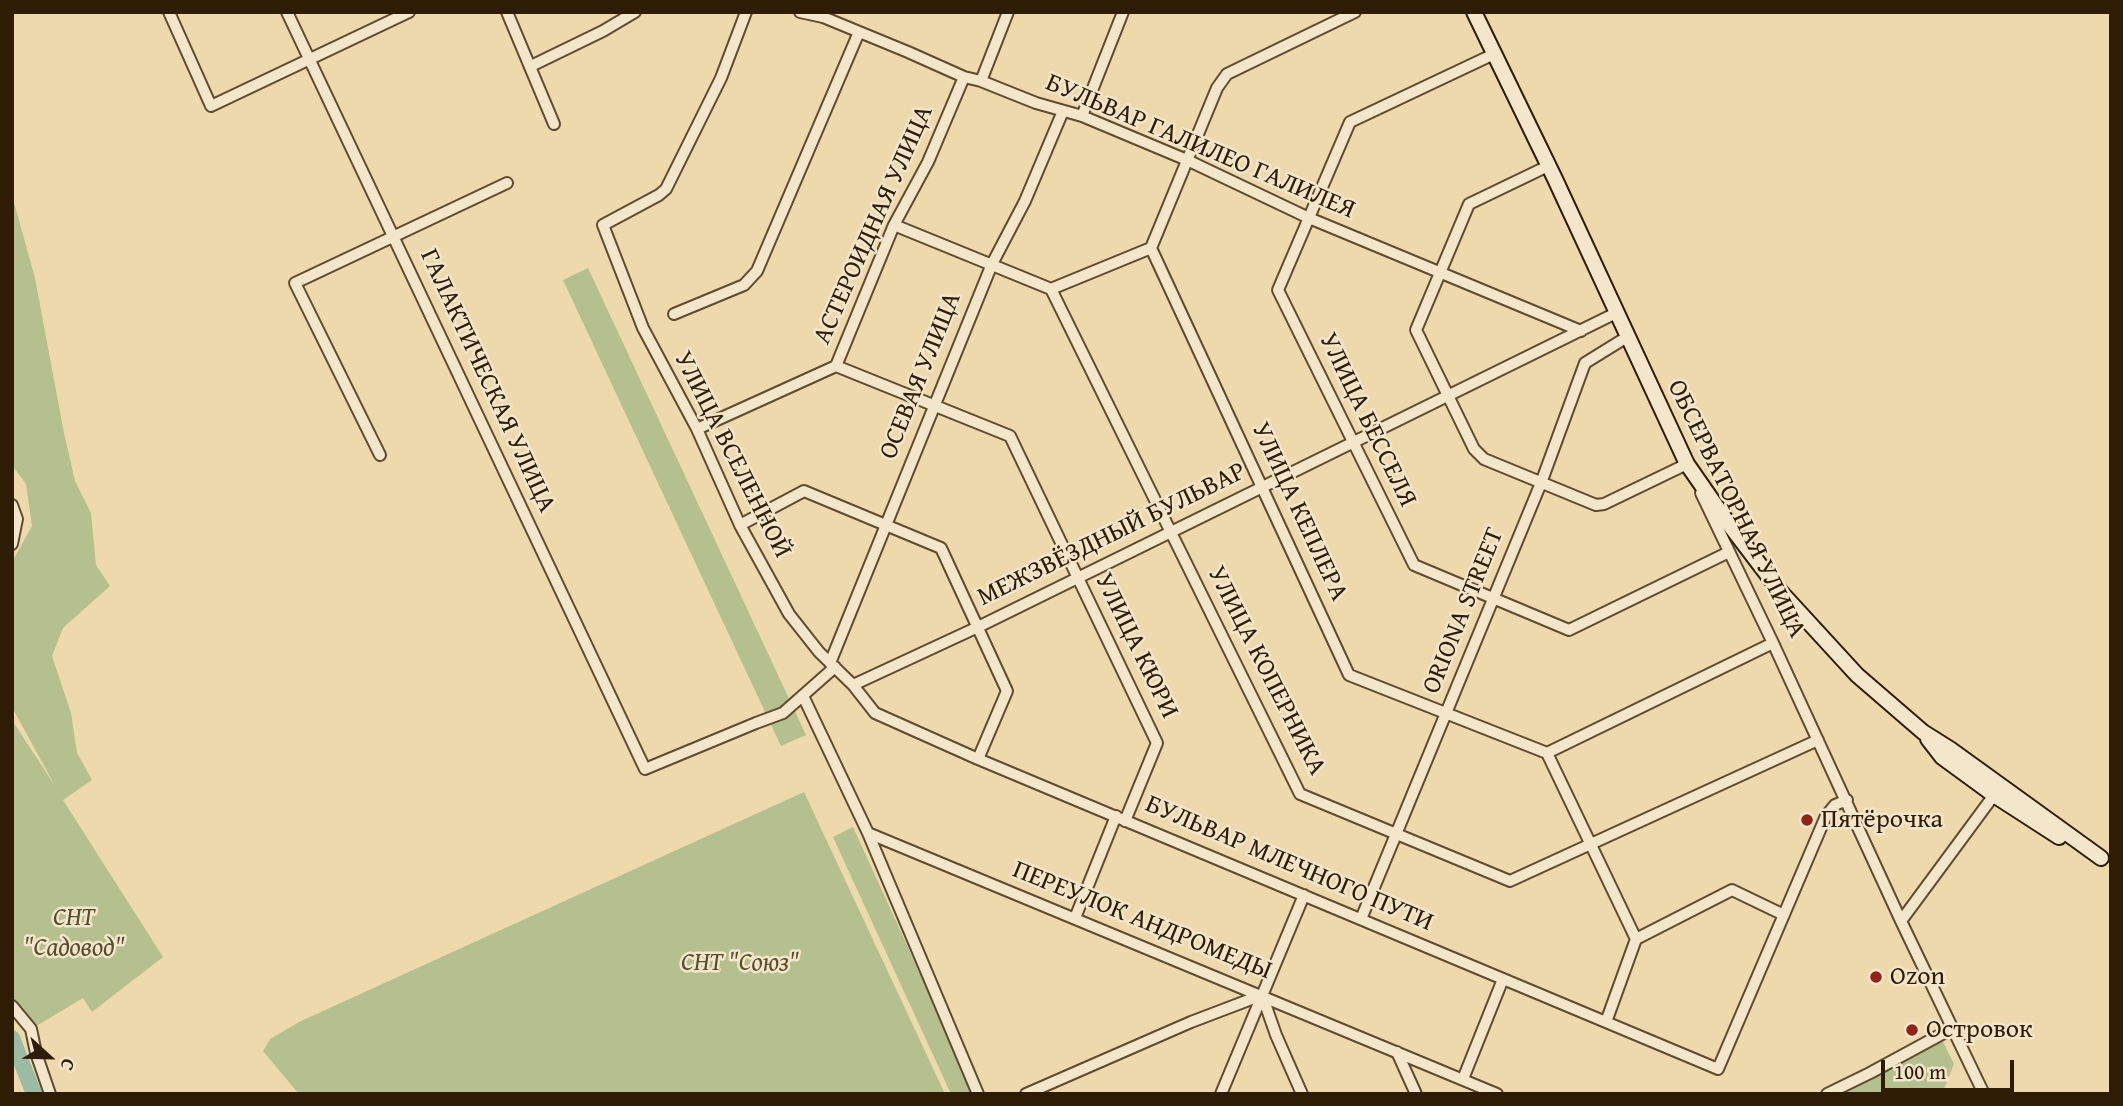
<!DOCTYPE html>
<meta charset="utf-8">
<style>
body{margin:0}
#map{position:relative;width:2123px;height:1106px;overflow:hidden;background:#eed9ad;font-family:"Gentium Book Plus",serif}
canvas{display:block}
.frame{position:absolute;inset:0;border:14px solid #2f1c04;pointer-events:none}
.north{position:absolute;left:14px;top:1022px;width:70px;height:70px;-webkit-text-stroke:5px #f4e6ca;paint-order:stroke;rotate:112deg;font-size:19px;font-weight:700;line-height:28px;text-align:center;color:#2f1c04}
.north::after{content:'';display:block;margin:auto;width:24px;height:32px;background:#2f1c04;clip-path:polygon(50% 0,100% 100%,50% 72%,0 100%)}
.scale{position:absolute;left:1881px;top:1060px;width:133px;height:32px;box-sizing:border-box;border:4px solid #2f1c04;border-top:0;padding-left:9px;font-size:21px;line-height:24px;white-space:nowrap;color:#2f1c04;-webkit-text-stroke:5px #f4e6ca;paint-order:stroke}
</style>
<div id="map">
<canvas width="2123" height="1106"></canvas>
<div class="frame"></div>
<div class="north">С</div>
<div class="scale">100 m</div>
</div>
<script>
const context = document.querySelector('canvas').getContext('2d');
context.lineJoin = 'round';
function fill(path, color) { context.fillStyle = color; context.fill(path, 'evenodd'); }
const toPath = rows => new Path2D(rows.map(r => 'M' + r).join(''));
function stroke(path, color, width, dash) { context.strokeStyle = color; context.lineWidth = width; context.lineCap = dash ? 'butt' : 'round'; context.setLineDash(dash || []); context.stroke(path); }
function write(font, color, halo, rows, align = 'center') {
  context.font = font + ' "Gentium Book Plus",serif'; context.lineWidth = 5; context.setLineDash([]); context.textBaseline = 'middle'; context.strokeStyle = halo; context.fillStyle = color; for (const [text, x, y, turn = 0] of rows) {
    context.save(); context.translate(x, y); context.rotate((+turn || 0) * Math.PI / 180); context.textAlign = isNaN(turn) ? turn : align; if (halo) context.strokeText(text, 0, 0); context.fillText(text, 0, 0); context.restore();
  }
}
const green = toPath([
 [12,195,35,278,64,433,75,481,91,513,96,565,110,586,63,628,52,656,71,713,77,753,92,780,63,800,163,957,92,1012,83,998,33,1028,22,1009,12,998,12,720,55,786,12,707,12,562,32,526,26,484,12,465],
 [588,268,806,735,781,746,563,280],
 [804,792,945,1094,299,1094,263,1051,270,1039,301,1021],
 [853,827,975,1094,951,1094,833,837],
 [1941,1038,1954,1064,1942,1094,1829,1094]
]);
const river = toPath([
 [12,1038,34,1094]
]);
const minor = toPath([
 [169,12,211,106,409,12],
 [287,12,645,769,756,723,783,713,835,667],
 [507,12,554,124],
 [746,12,721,78,666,189,659,195,603,225,643,328,697,429,740,525,789,614,819,652,853,685,875,713,978,759,1718,1069,1826,816,1835,805,1847,800],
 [800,12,823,17,908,52,964,77,981,81,1036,103,1082,116,1187,160,1309,218,1581,331],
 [1355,12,1227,74,1217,88,1151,248,1349,675,1547,753,1773,643],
 [1494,54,1350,122,1278,290,1414,565,1569,630,1729,552],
 [531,66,603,31,635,12],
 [981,81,1008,12],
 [1082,116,1123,12],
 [1548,166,1469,204,1416,330,1474,449,1484,459,1596,505,1604,504,1687,464,1690,469],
 [894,225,1051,289,1300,794,1510,881,1818,740],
 [1051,289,1151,248],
 [674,314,744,285,757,271,859,32],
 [836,366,1010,436,1157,743,1125,821],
 [697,429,836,366,894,225,928,162,964,77],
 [380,455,295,283,507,183],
 [1701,493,1773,643,1901,921,1984,1094],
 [12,505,17,519,12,544],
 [740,525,804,491,941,548,1007,691,978,759],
 [830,663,992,264,1025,201,1063,111],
 [853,685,978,627,1616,313],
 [803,696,868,833,978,1094],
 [1547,753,1636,939],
 [868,833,1497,1094],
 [1075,918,1116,816],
 [1361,919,1541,483,1585,363,1627,337],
 [1901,921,1997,791],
 [12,1006,31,1029,36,1053,50,1094],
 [1606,1022,1636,939,1732,890,1784,915],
 [1397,1052,1416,1094],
 [1463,1079,1503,979],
 [1026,1094,1191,1022,1262,995,1276,1035,1302,1094],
 [1221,1094,1304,895],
 [1827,1094,1870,1073,1953,1028]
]);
const secondary = toPath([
 [1474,12,1555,179,1687,464,1728,523,1779,590,1857,675,1923,732,1950,749,2101,858],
 [1928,739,1942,757,1994,795,2059,837]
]);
const markers = [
 [1807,820,7,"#8f2418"],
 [1876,977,7,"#8f2418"],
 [1912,1030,7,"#8f2418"]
];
const streetNames = [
 ["БУЛЬВАР ГАЛИЛЕО ГАЛИЛЕЯ",1200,147,23],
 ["АСТЕРОИДНАЯ УЛИЦА",874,225,-66],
 ["ОСЕВАЯ УЛИЦА",921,376,-68],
 ["ГАЛАКТИЧЕСКАЯ УЛИЦА",487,381,65],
 ["УЛИЦА БЕССЕЛЯ",1367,420,64],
 ["УЛИЦА ВСЕЛЕННОЙ",732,455,63],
 ["ОБСЕРВАТОРНАЯ УЛИЦА",1736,509,64],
 ["УЛИЦА КЕПЛЕРА",1299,512,65],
 ["МЕЖЗВЁЗДНЫЙ БУЛЬВАР",1112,535,-26],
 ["ORIONA STREET",1464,611,-68],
 ["УЛИЦА КЮРИ",1136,646,64],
 ["УЛИЦА КОПЕРНИКА",1266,671,63],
 ["БУЛЬВАР МЛЕЧНОГО ПУТИ",1289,864,23],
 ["ПЕРЕУЛОК АНДРОМЕДЫ",1142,921,22]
];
const poiNames = [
 ["Пятёрочка",1821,820],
 ["Ozon",1890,977],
 ["Островок",1926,1030]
];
const parkNames = [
 ["СНТ",74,918],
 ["\"Садовод\"",74,948],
 ["СНТ \"Союз\"",740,963]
];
fill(green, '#b4c08d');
stroke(river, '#9bbba5', 16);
stroke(minor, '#5f4b2e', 14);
stroke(secondary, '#2f1c04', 18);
stroke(minor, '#f4e6ca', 10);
stroke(secondary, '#f4e6ca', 14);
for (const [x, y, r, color] of markers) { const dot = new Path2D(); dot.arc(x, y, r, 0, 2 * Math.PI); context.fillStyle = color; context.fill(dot); stroke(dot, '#f4e6ca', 2.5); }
write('26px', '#2f1c04', '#f4e6ca', streetNames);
write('26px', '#2f1c04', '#f4e6ca', poiNames, 'left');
write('italic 26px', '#574d2d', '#f4e6ca', parkNames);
</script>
